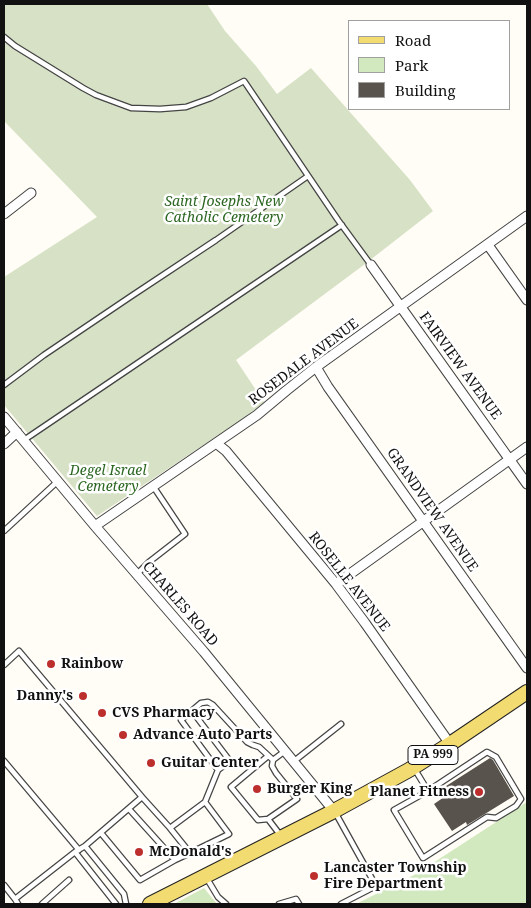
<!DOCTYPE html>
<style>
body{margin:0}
#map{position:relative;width:531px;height:908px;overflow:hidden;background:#fffdf5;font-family:"Noto Serif",serif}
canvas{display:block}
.frame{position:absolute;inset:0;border:5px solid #111;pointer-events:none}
.legend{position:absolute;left:348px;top:20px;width:162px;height:90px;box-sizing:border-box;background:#fff;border:1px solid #a0a0a0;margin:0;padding:6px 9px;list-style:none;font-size:15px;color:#111}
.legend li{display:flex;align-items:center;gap:10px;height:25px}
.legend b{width:25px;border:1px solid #a0a0a0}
</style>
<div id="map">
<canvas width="531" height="908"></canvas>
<div class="frame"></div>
<ul class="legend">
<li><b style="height:6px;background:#f2db71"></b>Road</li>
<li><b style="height:14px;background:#d2e9bf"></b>Park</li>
<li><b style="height:14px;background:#59534d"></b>Building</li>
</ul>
</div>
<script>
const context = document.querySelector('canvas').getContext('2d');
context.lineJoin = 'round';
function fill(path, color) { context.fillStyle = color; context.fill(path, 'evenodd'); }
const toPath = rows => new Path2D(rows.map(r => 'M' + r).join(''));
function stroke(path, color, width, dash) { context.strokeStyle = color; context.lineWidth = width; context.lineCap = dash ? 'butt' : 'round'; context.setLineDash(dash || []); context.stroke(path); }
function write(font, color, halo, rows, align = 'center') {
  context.font = font + ' "Noto Serif",serif'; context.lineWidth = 5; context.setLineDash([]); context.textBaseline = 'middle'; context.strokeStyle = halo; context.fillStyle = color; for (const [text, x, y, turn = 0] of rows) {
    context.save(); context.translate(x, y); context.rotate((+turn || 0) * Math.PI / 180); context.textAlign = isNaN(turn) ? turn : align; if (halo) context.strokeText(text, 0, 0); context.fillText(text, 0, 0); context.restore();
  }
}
const green = toPath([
 [527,802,527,904,356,904,416,874],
 [204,888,217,904,174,904]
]);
const cemetery = toPath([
 [4,4,207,4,225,31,256,66,277,94,311,68,410,180,433,211,365,264,236,360,264,402,244,418,97,516,4,405,4,277,97,217,4,121]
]);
const building = toPath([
 [490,758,493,760,514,796,467,825,466,822,452,831,434,804,447,795,443,788]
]);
const lane = toPath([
 [4,37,15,46,83,88,96,95,131,108,160,109,186,107,211,98,244,81,338,220,371,265],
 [4,385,44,355,130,297,216,240,308,176],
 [24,440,342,225],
 [4,531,58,481],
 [137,574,149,562,185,534,153,486],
 [4,665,19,651,142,797,85,846,75,852,15,899],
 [192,711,230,761,218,770],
 [268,756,231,787,258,820,268,819,297,799,276,773,272,766,273,760,285,751],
 [4,761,79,850],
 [293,762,341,724],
 [414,768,428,791,487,752,496,757,521,799,516,806,496,818,487,817,423,858,394,810,428,791],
 [142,797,170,828],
 [129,809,175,860],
 [335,812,376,886,341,904],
 [268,819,281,836],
 [101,833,140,880,175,860,190,853,170,828,205,802,218,770,181,720,201,703,208,702,213,705,247,742,253,745,259,747,273,760],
 [85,846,124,894,126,904],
 [75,852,116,904],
 [190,853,229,834,205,802],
 [206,877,218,897,226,904],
 [4,885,15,899,18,904],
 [42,904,69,880],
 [279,904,296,899,299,904]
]);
const street = toPath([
 [4,214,31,193],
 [488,245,527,300],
 [371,265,527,484],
 [316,367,328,387,527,668],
 [4,417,95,526,204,652,334,811],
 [216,443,226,451,336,584,365,623,450,744],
 [4,444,17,432],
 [95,526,257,415,287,390,316,367,527,216],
 [336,584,527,447]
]);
const primary = toPath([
 [150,904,334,811,409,770,450,744,527,692]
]);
const markers = [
 [51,664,5,"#bc2f2d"],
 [83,696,5,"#bc2f2d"],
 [102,713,5,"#bc2f2d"],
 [123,735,5,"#bc2f2d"],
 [151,763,5,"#bc2f2d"],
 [257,789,5,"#bc2f2d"],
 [479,792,5,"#bc2f2d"],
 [139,852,5,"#bc2f2d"],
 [314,876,5,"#bc2f2d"]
];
const shields = [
 [433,755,50]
];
const shieldNames = [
 ["PA 999",433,755]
];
const parkNames = [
 ["Saint Josephs New",224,202],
 ["Catholic Cemetery",224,218],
 ["Degel Israel",108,471],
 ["Cemetery",108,487]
];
const streetNames = [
 ["ROSEDALE AVENUE",304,362,-37],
 ["FAIRVIEW AVENUE",460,366,54],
 ["GRANDVIEW AVENUE",432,510,55],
 ["ROSELLE AVENUE",349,582,52],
 ["CHARLES ROAD",180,604,49]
];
const poiNames = [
 ["Rainbow",61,664],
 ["Danny's",73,696,"right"],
 ["CVS Pharmacy",112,713],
 ["Advance Auto Parts",133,735],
 ["Guitar Center",161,763],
 ["Burger King",267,789],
 ["Planet Fitness",469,792,"right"],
 ["McDonald's",149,852],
 ["Lancaster Township",324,868],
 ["Fire Department",324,884]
];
fill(green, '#d2e9bf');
fill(cemetery, '#d6e1c5');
fill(building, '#59534d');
stroke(lane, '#444', 7);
stroke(street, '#444', 11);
stroke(primary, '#222', 16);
stroke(lane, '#fff', 4.5);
stroke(street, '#fff', 9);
stroke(primary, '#f2db71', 14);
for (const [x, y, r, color] of markers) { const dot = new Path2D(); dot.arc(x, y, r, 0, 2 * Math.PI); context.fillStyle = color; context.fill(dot); stroke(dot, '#fff', 2); }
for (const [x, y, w] of shields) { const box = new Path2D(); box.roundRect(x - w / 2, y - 9.5, w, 19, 4); context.fillStyle = '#fff'; context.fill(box); stroke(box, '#111', 1); }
write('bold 12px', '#111', null, shieldNames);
write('italic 14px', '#2c6722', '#fff', parkNames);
write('14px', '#111', '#fff', streetNames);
write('bold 14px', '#111', '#fff', poiNames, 'left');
</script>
